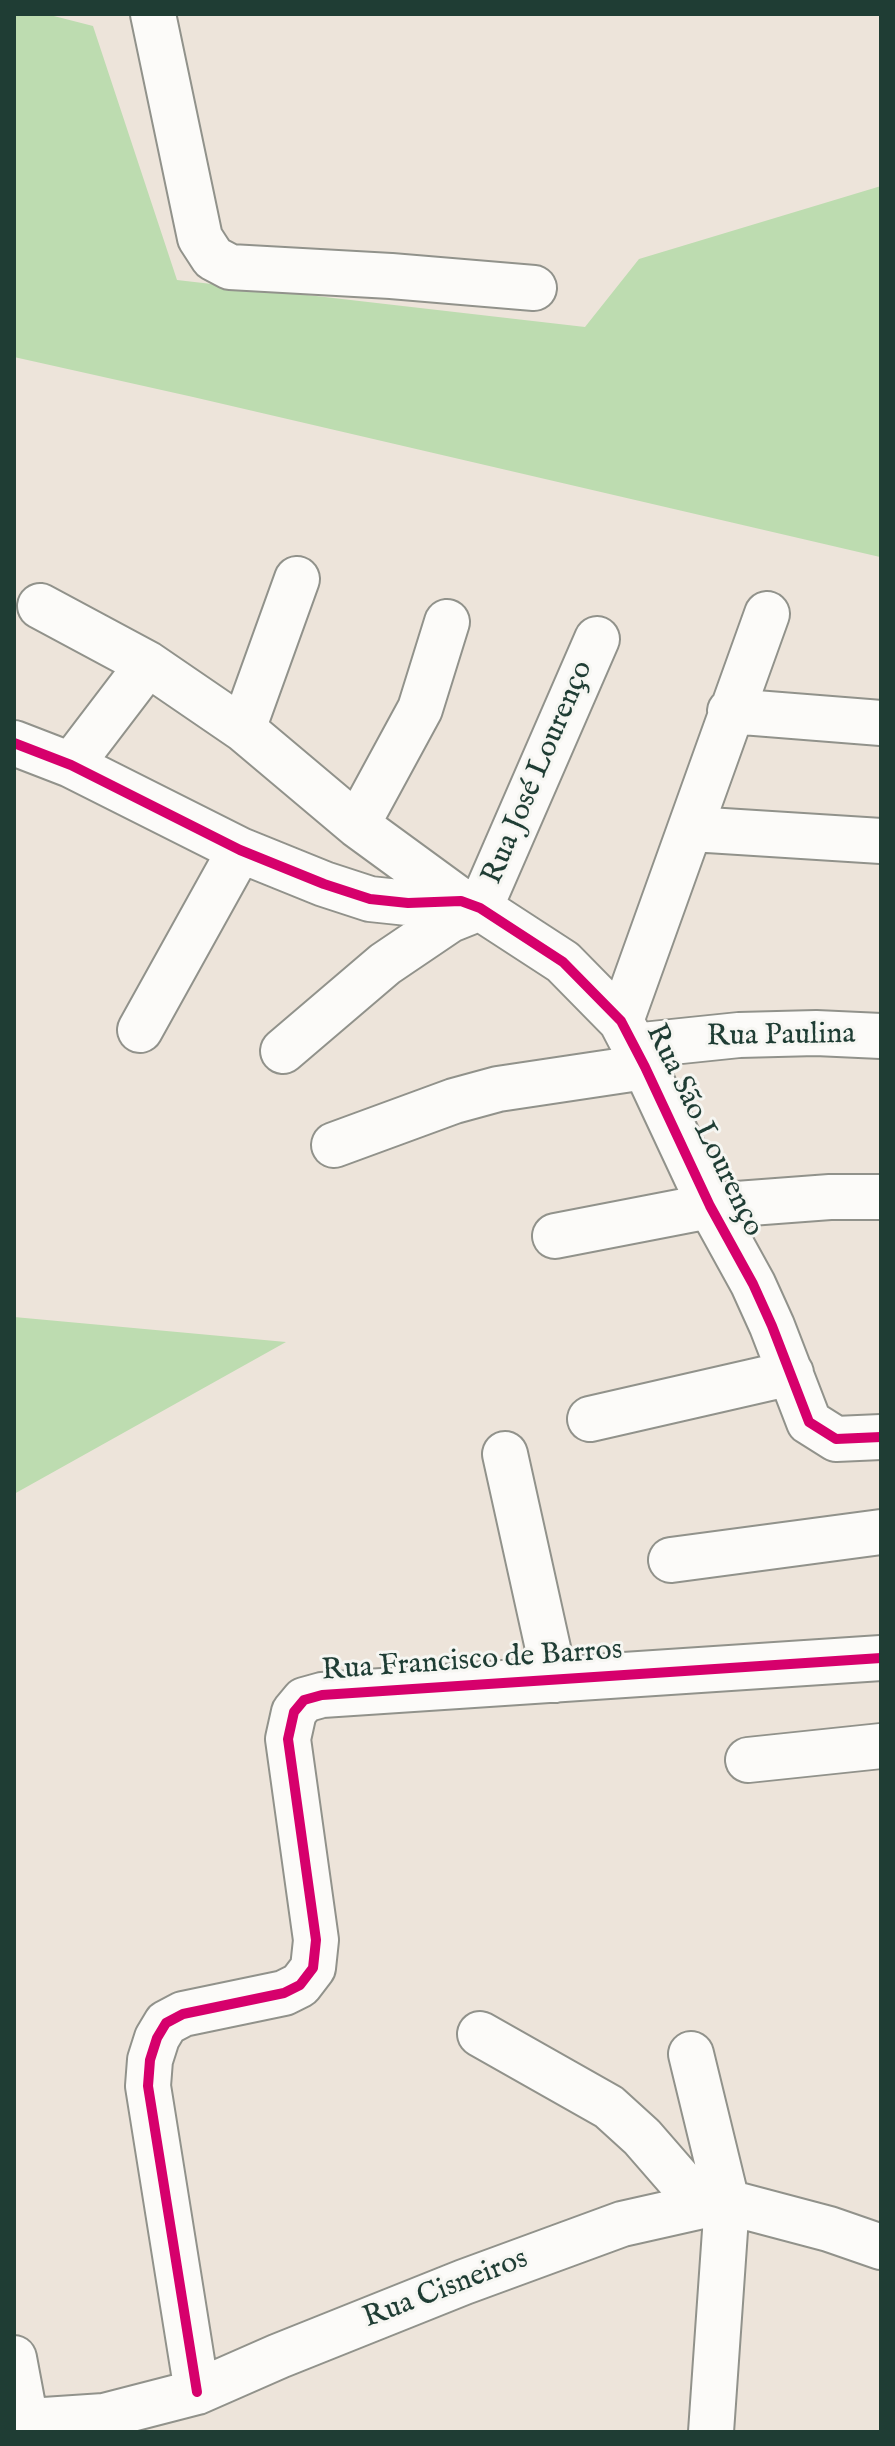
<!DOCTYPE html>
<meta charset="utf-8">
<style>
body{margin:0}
#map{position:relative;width:895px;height:2446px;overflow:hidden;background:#ede4da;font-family:"IM FELL English",serif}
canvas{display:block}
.frame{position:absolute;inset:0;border:16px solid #1f3d34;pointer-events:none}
</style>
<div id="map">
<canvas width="895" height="2446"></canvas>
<div class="frame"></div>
</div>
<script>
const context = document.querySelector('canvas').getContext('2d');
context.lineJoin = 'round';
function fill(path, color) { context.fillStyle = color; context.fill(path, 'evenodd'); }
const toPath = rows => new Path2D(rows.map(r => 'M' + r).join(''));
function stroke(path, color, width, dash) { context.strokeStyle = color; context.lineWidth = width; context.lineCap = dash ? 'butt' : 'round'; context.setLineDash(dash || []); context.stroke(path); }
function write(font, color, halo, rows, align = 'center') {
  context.font = font + ' "IM FELL English",serif'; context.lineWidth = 6; context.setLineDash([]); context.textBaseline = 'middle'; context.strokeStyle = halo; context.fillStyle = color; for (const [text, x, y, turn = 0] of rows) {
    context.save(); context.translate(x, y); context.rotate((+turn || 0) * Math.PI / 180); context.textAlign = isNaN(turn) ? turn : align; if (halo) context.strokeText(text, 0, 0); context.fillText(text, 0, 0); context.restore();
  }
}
const green = toPath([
 [14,14,46,14,93,26,177,280,585,327,639,259,881,186,880,557,193,397,14,357],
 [14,1317,286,1342,14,1494]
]);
const minor = toPath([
 [153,14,200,238,213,258,230,267,391,276,534,288],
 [40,606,148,664,243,729,357,825,461,901],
 [730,711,881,723],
 [243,729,297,579],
 [14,743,71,765,240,850,324,884,370,899,408,903,461,901,480,908,563,962,621,1021,645,1067,710,1206,753,1284,772,1326,809,1422,836,1439,881,1437],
 [71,765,148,664],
 [357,825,420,709,447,622],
 [692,829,881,841],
 [621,1021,767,614],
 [140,1030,240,850],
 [633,1046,739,1035,816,1033,881,1036],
 [283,1051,385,964,450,920,480,908,597,639],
 [334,1145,454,1101,498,1089,645,1067],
 [555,1236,710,1206,830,1197,881,1197],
 [590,1419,791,1373],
 [505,1454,555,1680],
 [671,1560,881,1532],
 [748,1760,881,1746],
 [480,2034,609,2107,642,2137,702,2206],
 [691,2054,727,2202,711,2432],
 [14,2358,26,2422],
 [197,2392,148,2086,150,2060,157,2038,166,2023,183,2014,284,1993,300,1985,313,1968,316,1940,288,1739,294,1712,304,1700,322,1695,881,1658],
 [14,2422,104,2416,197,2392,279,2356,464,2282,622,2224,702,2206,727,2202,829,2229,881,2247]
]);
const cycleway = toPath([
 [14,743,71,765,240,850,324,884,370,899,408,903,461,901,480,908,563,962,621,1021,645,1067,710,1206,753,1284,772,1326,809,1422,836,1439,881,1437],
 [197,2392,148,2086,150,2060,157,2038,166,2023,183,2014,284,1993,300,1985,313,1968,316,1940,288,1739,294,1712,304,1700,322,1695,881,1658]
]);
const streetNames = [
 ["Rua José Lourenço",539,773,-67],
 ["Rua Paulina",781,1037,-1],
 ["Rua São Lourenço",703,1131,64],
 ["Rua Francisco de Barros",472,1662,-4],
 ["Rua Cisneiros",446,2290,-21]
];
fill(green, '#bddcb0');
stroke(minor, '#91928b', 48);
stroke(minor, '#fcfbf9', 44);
stroke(cycleway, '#d6006c', 10);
write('30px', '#1f3d34', '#f6f6f2', streetNames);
</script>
